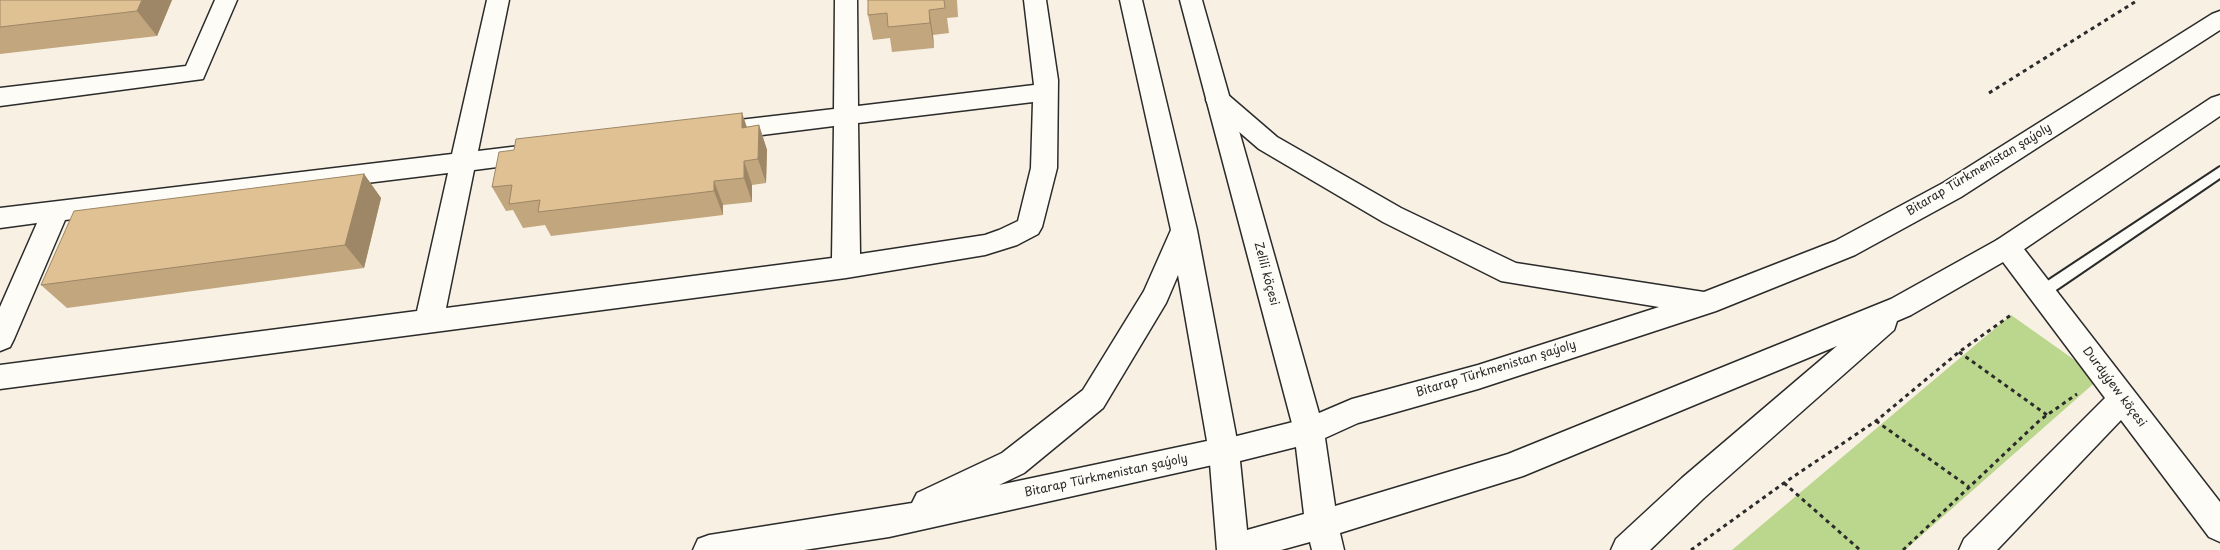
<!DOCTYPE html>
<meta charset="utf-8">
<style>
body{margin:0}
canvas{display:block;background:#f7f0e3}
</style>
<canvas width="2220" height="550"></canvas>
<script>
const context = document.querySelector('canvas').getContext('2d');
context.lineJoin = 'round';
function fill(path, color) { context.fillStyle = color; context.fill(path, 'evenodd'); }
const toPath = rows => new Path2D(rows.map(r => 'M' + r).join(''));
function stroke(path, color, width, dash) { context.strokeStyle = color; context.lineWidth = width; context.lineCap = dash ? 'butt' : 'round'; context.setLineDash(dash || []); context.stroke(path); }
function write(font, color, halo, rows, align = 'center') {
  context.font = font + ' "Playpen Sans",sans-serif'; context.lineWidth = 4; context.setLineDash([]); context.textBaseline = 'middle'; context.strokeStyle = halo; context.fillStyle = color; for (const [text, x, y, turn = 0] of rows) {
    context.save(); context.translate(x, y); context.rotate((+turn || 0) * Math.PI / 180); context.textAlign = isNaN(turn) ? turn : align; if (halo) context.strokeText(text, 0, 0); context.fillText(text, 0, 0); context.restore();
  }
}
const green = toPath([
 [2011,315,2100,378,1905,550,1732,550]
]);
const path = toPath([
 [1989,93,2138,0],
 [1959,352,2047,415],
 [1876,421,1969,487],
 [1784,483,1860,550],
 [1691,550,1784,483,1876,421,1959,352,2011,315],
 [1903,550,2040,420,2077,394]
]);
const service = toPath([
 [2220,167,2220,178,2047,296,2042,298,2037,296,2035,292,2037,288,2220,167]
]);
const minor = toPath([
 [215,0,237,0,203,79,0,106,0,88,186,66,215,0],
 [487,0,509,0,478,151,536,144,545,146,549,153,545,160,536,162,474,170,446,308,832,258,834,126,722,140,713,137,710,131,713,125,722,122,834,109,835,0,857,0,858,106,1034,85,1024,0,1046,0,1058,80,1057,168,1042,227,1038,234,1017,245,985,255,846,278,0,389,0,365,417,311,448,173,65,220,14,339,10,347,0,351,0,307,37,223,0,228,0,208,452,154,487,0],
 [1033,102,1031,168,1018,221,999,230,985,235,860,254,858,123,1033,102],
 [2007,237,2017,240,2220,502,2220,542,2209,537,2121,420,1997,550,1959,550,1964,539,2105,398,1997,254,1993,247,1997,240,2007,237]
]);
const secondary = toPath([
 [1120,0,1142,0,1197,230,1239,451,1235,460,889,537,804,550,693,550,698,539,709,535,912,503,917,493,1002,453,1083,390,1144,291,1171,230,1120,0],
 [1178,275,1207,441,999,485,1024,473,1103,408,1166,303,1178,275],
 [1180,0,1202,0,1324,431,1320,440,1309,444,1298,440,1294,431,1180,0]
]);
const primary = toPath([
 [2220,11,2220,30,1961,197,1855,255,1716,311,1478,389,1358,423,1325,438,1335,506,1508,454,1891,299,1997,240,2211,98,2220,95,2220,116,2017,254,1911,315,1897,321,1894,330,1704,498,1650,550,1611,550,1616,539,1682,478,1837,346,1523,476,1340,533,1344,550,1312,550,1310,542,1281,550,1217,550,1209,451,1213,442,1305,419,1352,399,1478,365,1659,307,1501,281,1383,222,1259,149,1209,106,1206,100,1209,94,1218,91,1227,94,1277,137,1401,208,1516,263,1704,292,1835,241,1943,183,2212,14,2220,11],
 [1296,447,1304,514,1247,530,1240,461,1296,447]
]);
const wall = toPath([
 [0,0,172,0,157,36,0,54],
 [868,0,957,0,958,17,947,18,949,33,933,35,934,48,892,52,890,38,873,40,868,15],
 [742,113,747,127,759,125,767,150,766,183,752,185,752,202,723,205,723,215,551,236,545,225,523,228,513,210,506,211,492,187,514,150],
 [364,174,381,198,364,268,67,308,41,285]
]);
const shadedWall = toPath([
 [142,0,172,0,157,36,137,11],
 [929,10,933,35,934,48,930,23],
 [742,113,750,138,742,128],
 [759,125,767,150,766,183,758,159],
 [744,161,752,185,752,202,744,178],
 [364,174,381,198,364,268,345,245],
 [714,181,723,205,723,215,714,191]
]);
const building = toPath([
 [0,0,142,0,137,11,0,27,0,0],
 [868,0,944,0,945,8,929,10,930,23,888,27,887,13,868,15,868,0],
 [742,113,742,128,759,125,758,159,744,161,744,178,714,181,714,191,538,212,540,200,509,204,512,185,492,187,499,152,514,150,516,139,742,113],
 [364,174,345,245,41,285,74,211,364,174]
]);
const streetNames = [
 ["Bitarap Türkmenistan şaýoly",1979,170,-31],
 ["Zelili köçesi",1266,274,75],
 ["Bitarap Türkmenistan şaýoly",1496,369,-17],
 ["Durdyýew köçesi",2114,387,53],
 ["Bitarap Türkmenistan şaýoly",1106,476,-12]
];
fill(green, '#bbd68d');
stroke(service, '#2b2b2b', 4);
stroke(minor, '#2b2b2b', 3);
stroke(secondary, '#2b2b2b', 3);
stroke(primary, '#2b2b2b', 3);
stroke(path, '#2b2b2b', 3, [4, 4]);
fill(service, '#fdfcf7');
fill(minor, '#fdfcf7');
fill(secondary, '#fdfcf7');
fill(primary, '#fdfcf7');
fill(wall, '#c1a67e');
fill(shadedWall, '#9d8767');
fill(building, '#e0c193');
stroke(building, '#9d8767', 1);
write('12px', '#2b2b2b', '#fdfcf7', streetNames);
</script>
